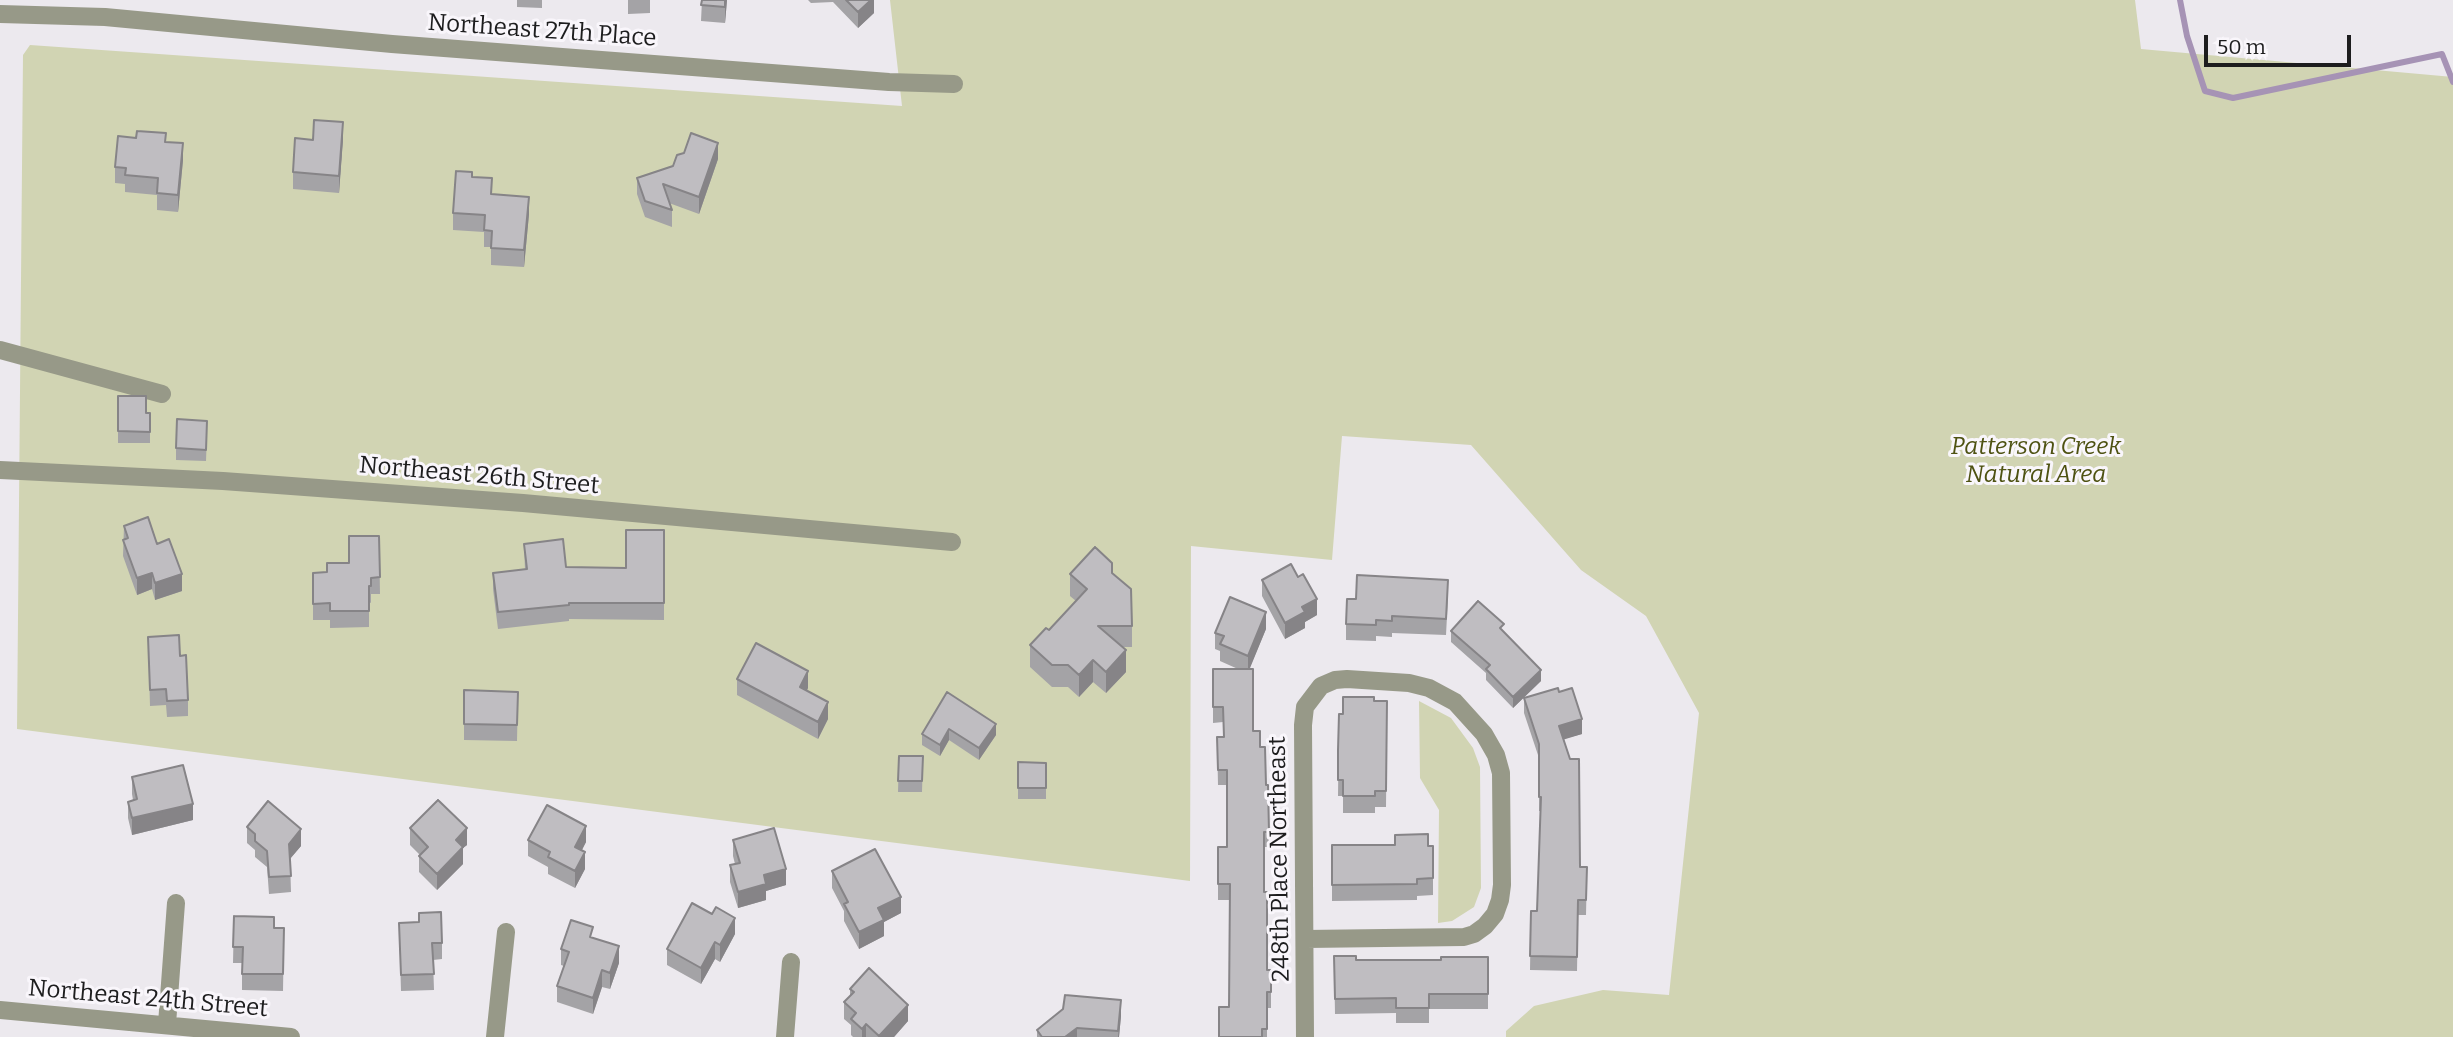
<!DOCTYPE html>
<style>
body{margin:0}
#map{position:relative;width:2453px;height:1037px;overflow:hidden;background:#ece9ee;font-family:Bitter,serif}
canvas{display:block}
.scale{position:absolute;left:2204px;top:35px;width:147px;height:32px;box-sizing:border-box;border:4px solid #1d1d1e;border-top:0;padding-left:9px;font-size:21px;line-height:24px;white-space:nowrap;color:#1d1d1e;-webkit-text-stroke:5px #f9f6fb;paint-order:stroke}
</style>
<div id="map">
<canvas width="2453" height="1037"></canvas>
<div class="scale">50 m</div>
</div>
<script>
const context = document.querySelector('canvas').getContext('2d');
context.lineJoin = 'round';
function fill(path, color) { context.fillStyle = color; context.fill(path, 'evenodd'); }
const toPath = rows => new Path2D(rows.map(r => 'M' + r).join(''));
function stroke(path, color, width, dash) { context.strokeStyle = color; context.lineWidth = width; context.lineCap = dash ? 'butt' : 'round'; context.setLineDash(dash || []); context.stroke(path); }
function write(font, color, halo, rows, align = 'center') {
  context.font = font + ' Bitter,serif'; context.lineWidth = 6; context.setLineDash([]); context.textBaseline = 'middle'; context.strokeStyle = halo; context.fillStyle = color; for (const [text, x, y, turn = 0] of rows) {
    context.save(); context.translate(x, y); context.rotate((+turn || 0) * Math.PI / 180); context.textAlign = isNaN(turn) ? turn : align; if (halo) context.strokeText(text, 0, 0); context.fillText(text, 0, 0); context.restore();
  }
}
const green = toPath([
 [890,0,2135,0,2141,49,2453,77,2453,1037,1506,1037,1506,1031,1534,1006,1603,990,1669,995,1699,713,1646,616,1581,570,1471,445,1342,436,1332,560,1191,546,1190,881,17,729,23,55,30,45,902,106],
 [1419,701,1451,718,1473,748,1480,767,1481,888,1474,907,1452,921,1438,923,1439,810,1420,778]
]);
const stream = toPath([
 [2180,0,2187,36,2205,91,2233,98,2442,54,2453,82]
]);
const minor = toPath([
 [0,14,105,17,392,44,889,82,954,84],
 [0,350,162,394],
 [0,470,223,481,523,503,952,542],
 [0,1010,291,1037],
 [167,1024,176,903],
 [495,1037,506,932],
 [785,1037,791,962],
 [1305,1037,1303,725,1305,707,1321,686,1335,680,1347,679,1409,683,1429,688,1455,702,1484,734,1496,755,1501,773,1502,885,1500,900,1495,914,1485,926,1474,934,1464,937,1306,939]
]);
const wall = toPath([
 [517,0,542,0,542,8,517,7],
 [628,0,650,0,650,13,628,14],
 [702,0,727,0,725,23,701,21],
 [808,0,874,0,874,13,858,28,833,2,811,3],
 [343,139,339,193,293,189,293,172],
 [166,142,183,160,178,212,157,210,157,195,125,192,125,184,115,183,115,167],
 [718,159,699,214,669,203,672,210,672,227,645,217,637,194,637,178],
 [472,177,492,195,529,214,524,267,491,265,491,247,484,247,484,232,453,230,453,213],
 [118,396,146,413,150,413,150,443,118,443],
 [207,432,206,461,176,460,176,448],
 [124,526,182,591,155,600,152,589,137,595,123,556],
 [664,530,664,620,569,619,569,621,498,629,493,589,493,573,525,570,524,544,566,567,626,568],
 [379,536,380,594,371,594,371,603,369,602,369,627,330,628,330,620,313,620,313,573,327,572,349,563],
 [1112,573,1132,626,1132,647,1122,647,1126,672,1106,693,1093,682,1079,697,1068,687,1052,687,1030,667,1030,645,1049,630,1076,601,1070,596,1070,574],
 [1262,580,1317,615,1305,622,1305,628,1285,639,1262,596],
 [1448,597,1446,635,1392,633,1392,637,1376,636,1376,641,1346,640,1346,624],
 [1266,629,1249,669,1253,731,1260,747,1266,785,1268,785,1269,847,1264,847,1264,892,1267,970,1271,970,1271,1008,1267,1008,1267,1037,1219,1037,1229,1007,1229,900,1218,900,1218,847,1227,847,1227,785,1218,785,1217,737,1224,737,1223,722,1213,723,1213,669,1238,669,1220,661,1220,651,1215,649,1215,633],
 [1451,631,1504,632,1541,681,1513,708,1486,680,1486,673,1451,642],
 [148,637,180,656,188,700,188,716,167,717,166,705,150,706],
 [737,679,808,688,807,690,828,719,818,739,737,695],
 [464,690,518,692,517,741,464,740],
 [947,692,996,735,979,760,949,740,940,756,922,745,922,734],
 [1559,692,1582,734,1563,739,1580,867,1587,867,1586,915,1578,915,1577,971,1530,970,1531,911,1537,911,1541,811,1539,811,1539,758,1524,713,1524,698],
 [1374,701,1387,701,1386,807,1375,807,1375,813,1343,813,1343,796,1338,796,1339,714,1343,714],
 [899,756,923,756,922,792,898,792],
 [1018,762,1046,763,1046,799,1018,799],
 [132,777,193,820,132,835,128,818,128,802,133,800,132,794],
 [247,827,301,846,290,859,291,892,269,894,267,867,255,857,255,850,247,843],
 [410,828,467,845,463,848,463,864,437,890,419,872,419,856,420,855,410,845],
 [528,840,586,842,582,850,585,869,575,888,548,874,548,867,528,856],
 [733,840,786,885,766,891,766,900,738,908,730,882,730,865,735,864,733,856],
 [1332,845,1433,846,1433,895,1417,896,1417,900,1332,901],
 [832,871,901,913,884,922,884,936,859,949,844,921,844,911,832,888],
 [234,916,274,928,284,928,283,991,242,990,242,963,233,963],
 [399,923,442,943,442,959,433,960,434,990,401,991],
 [735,934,720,962,715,959,701,984,667,965,667,949],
 [593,938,619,963,610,989,602,987,593,1014,557,1002,557,986,564,966,561,965,561,949],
 [1334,956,1356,960,1441,960,1488,957,1488,1009,1429,1009,1429,1023,1396,1023,1396,1013,1335,1014],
 [850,989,908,1021,894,1037,853,1037,851,1035,851,1025,844,1019,844,1002,850,996],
 [1121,1016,1119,1037,1037,1037,1037,1030]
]);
const shadedWall = toPath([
 [725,0,727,0,725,23],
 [871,0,874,0,874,13,858,28,858,12],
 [343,122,343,139,339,193,339,176],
 [183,143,183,160,178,212,178,195],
 [718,143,718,159,699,214,699,197],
 [529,197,529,214,524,267,524,250],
 [152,573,152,589,137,595,137,578],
 [182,574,182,591,155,600,155,583],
 [1317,599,1317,615,1305,622,1305,628,1285,639,1285,623,1302,607],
 [1266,612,1266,629,1248,673,1248,656],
 [1126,650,1126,672,1106,693,1106,672],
 [1093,660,1093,682,1079,697,1079,675],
 [1541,670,1541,681,1513,708,1513,697],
 [808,671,808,688,800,703,800,687],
 [828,702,828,719,818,739,818,722],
 [1582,719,1582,734,1559,741,1559,726],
 [996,724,996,735,979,760,979,748],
 [949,729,949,740,940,756,940,745],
 [193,804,193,820,132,835,132,818],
 [586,826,586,842,575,863,575,847],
 [467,828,467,845,463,848,463,864,437,890,437,874,456,840],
 [301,829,301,846,289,860,289,844],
 [585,852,585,869,575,888,575,871],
 [786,869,786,885,766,891,766,900,738,908,738,892,764,875],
 [901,897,901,913,884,922,884,936,859,949,859,932,878,908],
 [735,918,735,934,720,962,720,945],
 [715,942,715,959,701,984,701,968],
 [619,946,619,963,610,989,610,973],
 [602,970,602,987,593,1014,593,998],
 [1121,1000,1121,1016,1119,1037,1118,1037],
 [908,1005,908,1021,894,1037,879,1037],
 [866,1024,866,1037,862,1037,862,1029],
 [1077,1028,1077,1037,1065,1037]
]);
const building = toPath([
 [702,0,725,0,725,7,701,5,702,0],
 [846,0,871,0,858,12,846,0],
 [314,120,343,122,339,176,293,172,295,138,313,140,314,120],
 [137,131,166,133,165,142,183,143,178,195,157,193,158,178,125,175,126,168,115,167,118,136,136,138,137,131],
 [691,133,718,143,699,197,663,184,672,210,645,201,637,178,673,166,677,155,684,153,691,133],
 [456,171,472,172,472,177,492,178,491,194,529,197,524,250,491,248,492,231,484,230,485,215,453,213,456,171],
 [118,396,146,396,146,413,150,413,150,432,118,431,118,396],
 [177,419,207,421,206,450,176,448,177,419],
 [148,517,157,544,169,539,182,574,155,583,152,573,137,578,123,540,128,538,124,526,148,517],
 [626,530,664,530,664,603,569,603,569,605,498,612,493,573,527,569,524,544,563,539,566,567,626,568,626,530],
 [349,536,379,536,380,577,371,578,371,586,369,586,369,611,330,611,330,603,313,604,313,573,327,572,327,563,349,563,349,536],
 [1095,547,1112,563,1112,573,1131,589,1132,626,1098,626,1126,650,1106,672,1093,660,1079,675,1068,665,1052,665,1030,645,1046,628,1049,630,1087,589,1070,574,1095,547],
 [1291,564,1298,577,1303,574,1317,599,1302,607,1305,612,1285,623,1262,580,1291,564],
 [1357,575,1448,580,1446,619,1392,616,1392,621,1376,620,1376,625,1346,624,1347,599,1356,599,1357,575],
 [1230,597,1266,612,1248,656,1220,644,1224,636,1215,633,1230,597],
 [1478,601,1504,624,1500,628,1541,670,1513,697,1486,669,1490,665,1451,631,1478,601],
 [179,635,180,656,186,655,188,700,167,701,166,689,150,690,148,637,179,635],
 [756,643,808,671,800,687,828,702,818,722,737,679,756,643],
 [1213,669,1253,669,1253,731,1260,731,1260,747,1265,747,1266,785,1268,785,1269,832,1264,832,1264,892,1267,892,1267,970,1271,970,1271,992,1267,992,1267,1029,1262,1029,1262,1037,1219,1037,1219,1007,1229,1007,1230,884,1218,884,1218,847,1227,847,1227,770,1218,770,1217,737,1224,737,1223,707,1213,707,1213,669],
 [1558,688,1559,692,1572,688,1582,719,1559,726,1570,759,1579,759,1580,867,1587,867,1586,900,1578,900,1577,957,1530,956,1531,911,1537,911,1541,797,1539,797,1539,744,1524,698,1558,688],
 [464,690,518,692,517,725,464,724,464,690],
 [947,692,996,724,979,748,949,729,940,745,922,734,947,692],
 [1343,697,1374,697,1374,701,1387,701,1386,791,1375,791,1375,796,1343,796,1343,780,1338,780,1338,750,1339,714,1343,714,1343,697],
 [899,756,923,756,922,781,898,781,899,756],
 [1018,762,1046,763,1046,788,1018,788,1018,762],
 [183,765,193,804,132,818,128,802,137,799,132,777,183,765],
 [438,800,467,828,456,840,463,847,437,874,419,856,428,847,410,828,438,800],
 [268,801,301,829,289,844,291,876,269,877,267,851,255,841,255,834,247,827,268,801],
 [547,805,586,826,575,847,585,852,575,871,548,857,550,852,528,840,547,805],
 [774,828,786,869,764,875,766,884,738,892,730,865,740,863,733,840,774,828],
 [1428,834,1428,846,1433,846,1433,878,1417,879,1417,884,1332,885,1332,845,1395,845,1395,835,1428,834],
 [875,849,901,897,878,908,884,920,859,932,844,904,848,902,832,871,875,849],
 [692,903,712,914,716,907,735,918,720,945,715,942,701,968,667,949,692,903],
 [441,912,442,943,432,943,434,974,401,975,399,923,419,922,419,913,441,912],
 [234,916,274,917,274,928,284,928,283,974,242,974,243,947,233,947,234,916],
 [571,920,593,927,590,937,619,946,610,973,602,970,593,998,557,986,569,952,561,949,571,920],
 [1334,956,1356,956,1356,960,1441,960,1441,957,1488,957,1488,994,1429,994,1429,1008,1396,1008,1396,998,1335,999,1334,956],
 [869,968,908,1005,879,1036,866,1024,862,1029,851,1019,856,1013,844,1002,854,992,850,989,869,968],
 [1065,995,1121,1000,1118,1031,1077,1028,1065,1037,1042,1037,1037,1030,1063,1009,1065,995]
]);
const streetNames = [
 ["Northeast 27th Place",542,31,4],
 ["Northeast 26th Street",479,476,5],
 ["248th Place Northeast",1280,859,-91],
 ["Northeast 24th Street",148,999,5]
];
const parkNames = [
 ["Patterson Creek",2036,447],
 ["Natural Area",2036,475]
];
fill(green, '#d1d4b3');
stroke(stream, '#a693b5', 6);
stroke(minor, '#979988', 18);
fill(wall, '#a4a3a6');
fill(shadedWall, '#868487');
fill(building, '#bfbdc1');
stroke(building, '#868487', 2);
write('24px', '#1d1d1e', '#f9f6fb', streetNames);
write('italic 24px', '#4e5212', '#f9f6fb', parkNames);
</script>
